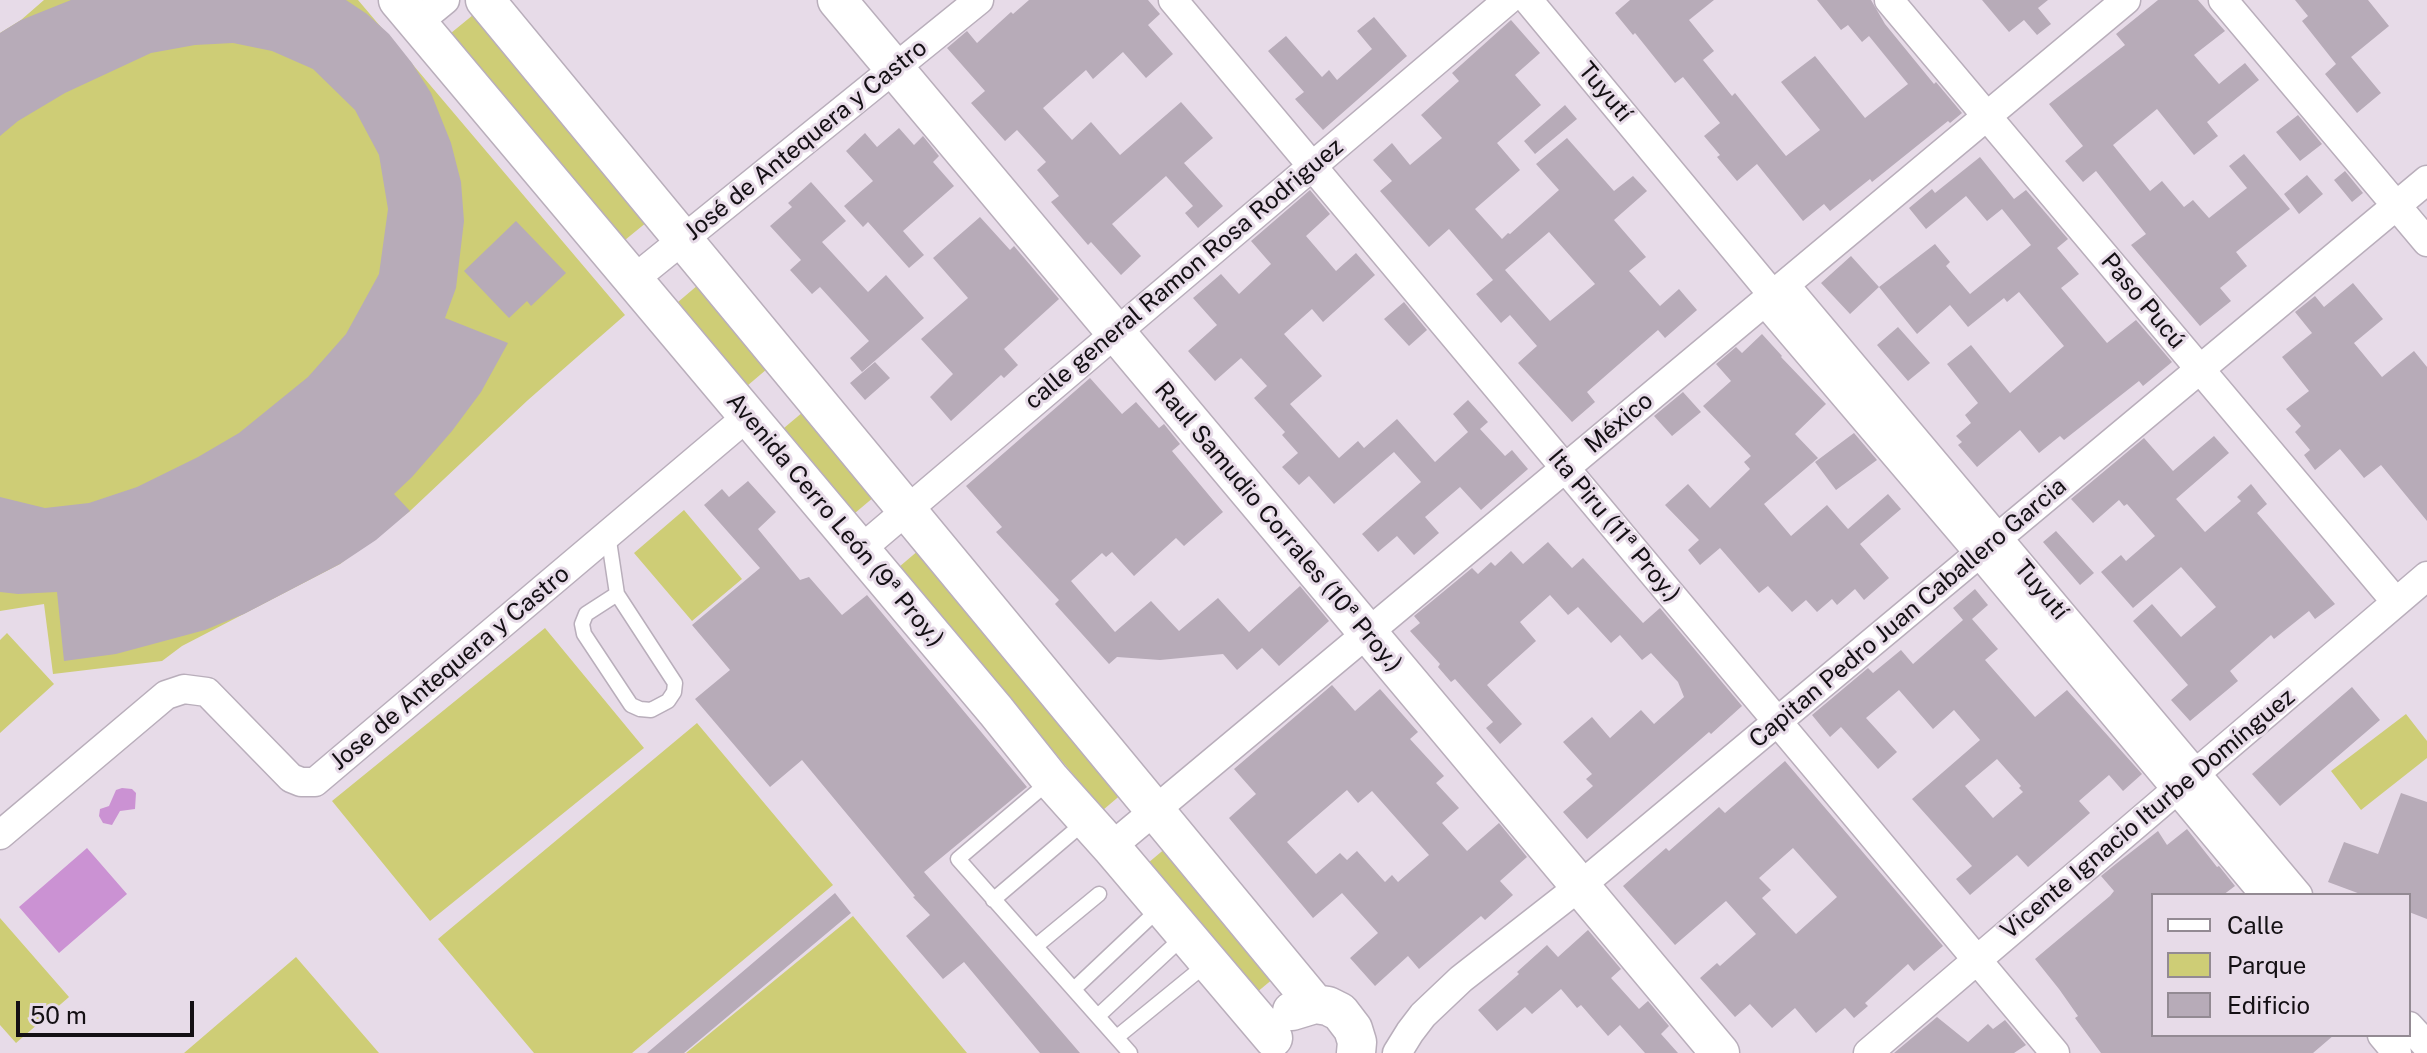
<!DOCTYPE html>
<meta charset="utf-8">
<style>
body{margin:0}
#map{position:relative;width:2427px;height:1053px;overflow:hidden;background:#e7dbe8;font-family:"Public Sans",sans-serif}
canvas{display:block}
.legend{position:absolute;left:2151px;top:893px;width:260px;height:144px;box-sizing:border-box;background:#e7dbe8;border:2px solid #938a93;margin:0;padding:10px 14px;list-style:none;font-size:24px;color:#141014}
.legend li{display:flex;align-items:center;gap:16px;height:40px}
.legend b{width:40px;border:2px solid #938a93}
.scale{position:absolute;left:16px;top:1001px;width:178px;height:36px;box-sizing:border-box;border:4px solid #141014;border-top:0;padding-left:10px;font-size:24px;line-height:28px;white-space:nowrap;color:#141014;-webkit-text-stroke:6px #e7dbe8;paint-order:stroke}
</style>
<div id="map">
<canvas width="2427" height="1053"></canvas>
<ul class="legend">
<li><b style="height:10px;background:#fff"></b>Calle</li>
<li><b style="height:22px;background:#cecd76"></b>Parque</li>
<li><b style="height:22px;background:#b7abb8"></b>Edificio</li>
</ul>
<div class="scale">50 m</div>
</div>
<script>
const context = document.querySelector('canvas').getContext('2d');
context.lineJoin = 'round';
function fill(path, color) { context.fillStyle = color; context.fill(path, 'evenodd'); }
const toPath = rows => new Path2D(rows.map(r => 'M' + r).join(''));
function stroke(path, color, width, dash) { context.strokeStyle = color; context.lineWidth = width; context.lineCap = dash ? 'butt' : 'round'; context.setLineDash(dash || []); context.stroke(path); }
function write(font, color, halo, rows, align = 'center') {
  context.font = font + ' "Public Sans",sans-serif'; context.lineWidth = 6; context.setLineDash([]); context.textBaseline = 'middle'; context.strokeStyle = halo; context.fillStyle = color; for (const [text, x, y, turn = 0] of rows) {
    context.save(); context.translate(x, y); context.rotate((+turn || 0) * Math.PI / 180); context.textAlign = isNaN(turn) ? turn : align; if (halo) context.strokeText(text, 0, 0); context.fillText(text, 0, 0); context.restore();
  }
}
const green = toPath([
 [44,0,358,0,625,315,528,400,410,511,340,564,182,646,162,661,53,674,44,604,0,611,0,33,21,20],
 [473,15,647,222,625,240,451,33],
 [698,285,767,369,747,386,678,302],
 [803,412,874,497,855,513,784,428],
 [684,510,742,579,692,621,634,553],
 [919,550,1123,793,1103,810,899,567],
 [545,628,644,748,430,921,332,801],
 [7,633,54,684,0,733,0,640],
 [2406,714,2427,741,2427,758,2361,810,2331,771],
 [697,723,833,885,632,1053,534,1053,438,939],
 [1167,847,1274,978,1256,993,1148,863],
 [853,916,967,1053,686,1053],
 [0,918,69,997,16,1043,0,1025],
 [296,957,379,1053,184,1053]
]);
const water = toPath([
 [122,788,132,789,136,793,135,809,120,811,112,825,103,823,99,816,100,809,109,806,116,790],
 [87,848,127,894,59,953,19,907]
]);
const building = toPath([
 [71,0,346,0,367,14,389,34,412,63,431,93,451,143,461,182,464,221,456,288,445,318,508,343,481,392,452,431,412,477,394,494,410,511,376,540,340,564,244,614,205,630,116,654,64,661,57,592,18,594,0,592,0,497,45,508,89,503,137,487,198,457,239,433,308,377,346,334,379,274,388,209,379,155,355,110,313,69,272,51,233,43,195,45,151,53,65,93,18,121,0,136,0,33,21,20],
 [1029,0,1148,0,1160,14,1148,25,1173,54,1146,78,1123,52,1093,79,1086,70,1043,108,1072,140,1091,122,1120,155,1181,102,1213,138,1184,163,1223,206,1198,228,1185,213,1193,206,1166,176,1112,224,1141,256,1121,275,1091,242,1088,245,1051,202,1059,196,1037,170,1046,162,1017,130,1005,141,971,103,985,91,947,48,967,31,977,43,1011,12,1013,14],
 [1630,0,1714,0,1689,20,1714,51,1703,60,1732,96,1735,93,1786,156,1820,130,1781,82,1815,56,1865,118,1908,84,1869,36,1862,42,1848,25,1841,30,1817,0,1871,0,1885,24,1934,84,1936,82,1962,113,1950,123,1948,121,1872,182,1870,179,1830,211,1824,204,1803,221,1757,164,1737,181,1717,157,1720,155,1704,136,1720,123,1683,77,1675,83,1635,33,1633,35,1615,13],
 [1982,0,2048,0,2038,8,2051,24,2037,35,2024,20,2009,32],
 [2158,0,2198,0,2225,31,2194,55,2219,84,2245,63,2259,80,2207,122,2218,136,2194,155,2157,109,2113,145,2150,191,2162,181,2184,207,2193,200,2209,218,2247,188,2229,166,2244,154,2290,209,2236,252,2247,266,2220,288,2231,301,2200,326,2131,245,2146,234,2096,171,2083,182,2065,161,2083,146,2049,104,2125,45,2116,34],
 [2295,0,2368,0,2389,26,2351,57,2381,93,2357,113,2325,74,2336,64,2302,21,2308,16],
 [1374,17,1407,56,1323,130,1295,99,1304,92,1268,51,1286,36,1322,77,1329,70,1337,80,1372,49,1357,31],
 [1511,20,1540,53,1515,75,1541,105,1497,143,1520,170,1475,209,1502,239,1508,233,1510,234,1559,190,1536,164,1567,138,1614,191,1633,176,1647,191,1614,220,1646,257,1629,271,1660,306,1679,289,1697,310,1665,338,1658,330,1587,392,1595,402,1572,422,1518,363,1537,346,1510,315,1501,323,1476,294,1493,280,1449,229,1429,247,1380,191,1392,181,1373,160,1392,143,1410,165,1442,138,1421,115,1459,81,1452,73],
 [1549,232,1595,284,1550,321,1505,270],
 [1565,105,1577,119,1535,154,1524,141],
 [2298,115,2322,144,2300,161,2276,132],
 [899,128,914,145,923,136,939,156,933,162,954,186,903,231,924,255,909,268,868,222,863,227,844,206,873,181,846,151,865,133,877,147],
 [1980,157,2014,199,2026,190,2068,239,2057,248,2079,274,2061,288,2107,343,2136,320,2172,362,2143,386,2139,381,2064,440,2060,436,2039,453,2020,430,1977,467,1958,445,1962,442,1956,436,1971,423,1965,415,1978,403,1947,364,1971,345,2010,393,2064,346,2019,292,2007,302,2004,298,1968,327,1950,305,1917,334,1879,287,1935,244,1950,262,1946,266,1970,294,2031,245,2002,209,1987,221,1966,196,1926,229,1909,208,1932,189,1935,193],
 [2345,171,2363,193,2352,202,2334,180],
 [2307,175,2323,194,2299,214,2284,194],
 [811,182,846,221,822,242,868,292,886,275,924,318,862,372,850,358,869,341,820,287,812,294,790,270,801,260,770,226,792,207,788,203],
 [1310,190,1330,214,1306,236,1336,271,1356,253,1375,275,1323,322,1312,309,1284,334,1322,376,1290,404,1339,458,1358,441,1364,448,1397,419,1435,462,1468,432,1453,414,1468,400,1488,422,1480,429,1505,456,1512,450,1528,469,1481,510,1460,487,1425,517,1439,533,1414,555,1397,536,1378,552,1362,534,1421,482,1394,452,1334,504,1309,476,1299,485,1282,467,1298,453,1282,435,1285,432,1254,398,1267,386,1241,358,1215,381,1188,351,1217,325,1193,298,1221,274,1239,294,1271,264,1251,241],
 [980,217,1010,250,1014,246,1059,299,1004,349,1018,365,1004,378,1001,375,951,421,930,397,953,374,921,339,968,298,933,258],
 [516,221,566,273,531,306,527,301,509,318,464,271],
 [1851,256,1879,287,1850,314,1821,283],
 [2353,283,2383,319,2354,343,2382,377,2414,351,2427,367,2427,521,2381,465,2364,478,2340,449,2315,470,2304,455,2310,450,2295,432,2301,426,2286,409,2309,391,2282,357,2312,333,2295,312,2315,296,2324,307],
 [1404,302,1427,330,1409,346,1384,319],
 [1898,327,1930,363,1908,381,1877,345],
 [1762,334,1782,356,1781,357,1826,404,1795,434,1818,458,1764,504,1791,536,1827,505,1848,529,1888,494,1901,509,1860,544,1889,578,1864,600,1855,589,1837,605,1832,599,1817,612,1806,600,1792,612,1768,586,1759,593,1720,548,1700,565,1688,550,1699,540,1665,505,1688,484,1710,508,1750,469,1744,462,1751,456,1703,406,1731,381,1716,364,1736,347,1742,353],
 [875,362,890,378,865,400,850,383],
 [1090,378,1122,414,1136,402,1159,428,1164,424,1180,444,1172,451,1223,512,1184,546,1176,538,1134,576,1112,552,1106,557,1102,553,1071,581,1115,632,1151,601,1179,631,1218,598,1249,632,1300,586,1329,621,1279,666,1262,648,1237,670,1223,654,1160,660,1117,657,1109,664,1055,604,1059,600,996,532,1002,527,966,486],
 [1683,392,1701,412,1672,436,1654,416],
 [1854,433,1877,460,1836,490,1815,462],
 [2214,436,2229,453,2176,499,2205,532,2241,501,2237,497,2251,484,2267,504,2257,513,2335,604,2315,619,2309,611,2274,639,2271,635,2230,671,2238,681,2190,721,2171,700,2188,685,2133,621,2152,604,2181,637,2216,607,2181,567,2133,608,2101,572,2121,555,2126,561,2155,536,2127,504,2124,506,2119,500,2093,523,2071,499,2144,438,2173,471],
 [748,481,776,512,758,529,800,580,809,577,842,615,867,595,1027,787,924,872,1080,1053,1040,1053,964,962,943,979,906,936,930,915,913,897,915,896,802,760,770,787,695,699,730,670,692,625,760,568,704,505,722,489,729,497],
 [2056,531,2094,573,2080,585,2043,542],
 [1548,542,1572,568,1583,558,1643,623,1660,608,1742,706,1711,734,1709,732,1587,839,1563,812,1593,786,1586,779,1592,774,1563,742,1592,717,1610,738,1641,710,1654,724,1684,697,1678,682,1651,653,1642,660,1620,635,1611,643,1578,607,1568,615,1550,595,1520,622,1536,641,1487,685,1522,724,1500,744,1486,728,1493,722,1455,679,1451,682,1438,667,1440,664,1410,631,1420,623,1414,616,1472,568,1478,574,1491,562,1495,566,1511,551,1523,564],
 [1975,589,1988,605,1972,619,1998,649,1985,660,2035,717,2067,690,2142,774,2123,791,2109,775,2079,801,2090,813,2028,867,2017,855,1970,895,1956,879,1972,866,1912,799,1980,740,1954,710,1933,729,1899,690,1866,718,1897,752,1878,769,1841,727,1830,737,1812,715,1868,668,1873,673,1901,650,1913,664,1963,620,1953,608],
 [1997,759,2021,786,2019,788,2023,792,1993,818,1965,786],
 [1332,685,1355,711,1380,689,1418,732,1410,739,1444,776,1436,783,1459,808,1442,823,1467,851,1499,823,1527,857,1500,881,1513,895,1485,920,1481,916,1419,969,1408,956,1375,986,1350,958,1378,933,1342,893,1313,918,1229,818,1256,794,1234,769],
 [1347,790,1358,803,1372,791,1429,855,1398,882,1392,875,1385,882,1357,851,1347,860,1340,853,1316,874,1287,842],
 [2352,687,2380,720,2280,806,2252,774],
 [1785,761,1943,946,1914,971,1908,964,1865,1003,1868,1006,1854,1018,1845,1008,1816,1033,1795,1008,1772,1028,1750,1004,1735,1017,1700,978,1717,963,1720,966,1756,934,1726,901,1675,945,1623,886,1666,848,1669,851,1719,807,1725,813],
 [1793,848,1837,897,1796,934,1762,898,1771,890,1759,878],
 [2401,793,2427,802,2427,919,2409,912,2409,895,2363,895,2328,882,2344,842,2378,854],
 [2187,829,2217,867,2219,866,2235,886,2223,895,2153,895,2153,1035,2334,1035,2313,1053,2101,1053,2075,1018,2078,1016,2059,989,2035,959,2110,896,2114,891,2101,876,2117,863,2158,831,2167,845],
 [835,893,851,913,684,1053,647,1053],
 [1588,930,1621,969,1611,978,1639,1009,1648,1001,1669,1026,1661,1034,1678,1053,1645,1053,1620,1025,1608,1036,1581,1005,1577,1008,1561,989,1532,1014,1525,1007,1497,1031,1478,1010,1519,974,1517,972,1547,945,1558,957],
 [1937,1017,1968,1042,1988,1024,1993,1029,2005,1020,2026,1045,2014,1053,1894,1053]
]);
const lane = toPath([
 [608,534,617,594,675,683,674,692,668,701,651,710,640,709,631,705,584,634,582,624,586,614,617,594],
 [1051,780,958,859,1130,1053],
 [993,900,1087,820],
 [1036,946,1099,894],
 [1074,989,1161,907],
 [1098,1016,1183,937],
 [1117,1037,1209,962]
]);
const street = toPath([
 [1173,0,2055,1053],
 [1528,0,1773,295],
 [1889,0,2396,602],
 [2223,0,2427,242],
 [417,23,445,0],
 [633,280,979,0],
 [1785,285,2298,895],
 [1765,302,1979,553,2265,895],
 [860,550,1508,0],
 [0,835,166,695,184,689,207,692,291,778,301,782,315,782,748,416],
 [1111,847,2126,0],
 [2409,1026,2427,1046],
 [2382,1035,2397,1053],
 [1397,1053,1410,1032,1423,1015,1461,979,1580,886,2427,180],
 [1868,1053,2427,576]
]);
const secondary = toPath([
 [398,0,996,711,1051,780,1111,847,1273,1038],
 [485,0,1315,1004],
 [837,0,1720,1053],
 [1292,1011,1315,1004,1328,1006,1340,1012,1353,1029,1357,1042,1356,1053]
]);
const streetNames = [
 ["Tuyutí",1605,92,50],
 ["José de Antequera y Castro",806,140,-39],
 ["calle general Ramon Rosa Rodriguez",1184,274,-40],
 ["Paso Pucú",2143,301,50],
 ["México",1619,423,-40],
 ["Avenida Cerro León (9ª Proy.)",835,520,50],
 ["Ita Piru (11ª Proy.)",1614,526,50],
 ["Raul Samudio Corrales (10ª Proy.)",1278,527,50],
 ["Tuyutí",2041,590,50],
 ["Capitan Pedro Juan Caballero Garcia",1908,613,-40],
 ["Jose de Antequera y Castro",450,668,-40],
 ["Vicente Ignacio Iturbe Domínguez",2148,814,-40]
];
fill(green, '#cecd76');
fill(water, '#cb92d3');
fill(building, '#b7abb8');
stroke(lane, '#b9aebb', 17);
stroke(street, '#b9aebb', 31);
stroke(secondary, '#b9aebb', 41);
stroke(lane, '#fff', 14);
stroke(street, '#fff', 28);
stroke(secondary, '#fff', 38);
write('24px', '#141014', '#e7dbe8', streetNames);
</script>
